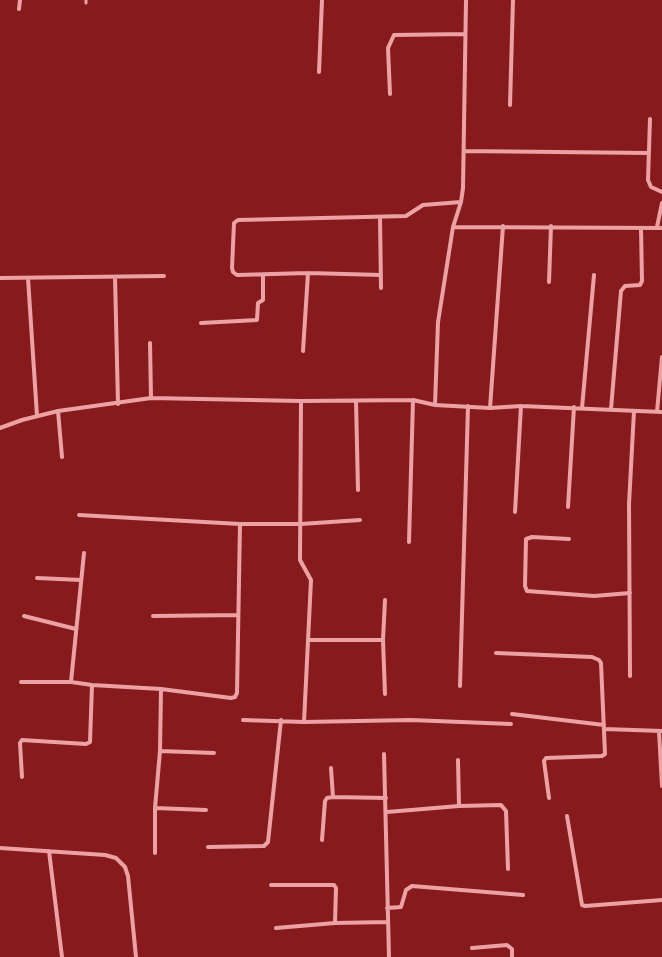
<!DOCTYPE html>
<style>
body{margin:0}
canvas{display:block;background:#871a1d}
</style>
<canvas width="662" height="957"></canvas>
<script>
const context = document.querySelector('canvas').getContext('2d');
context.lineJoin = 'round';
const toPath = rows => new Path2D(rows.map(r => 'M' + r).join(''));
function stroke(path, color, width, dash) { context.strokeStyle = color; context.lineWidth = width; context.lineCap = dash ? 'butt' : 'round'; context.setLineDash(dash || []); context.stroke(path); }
const service = toPath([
 [86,3,86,0]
]);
const minor = toPath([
 [19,9,20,0],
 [319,72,322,0],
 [390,94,388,48,394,35,465,34],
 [510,105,513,0],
 [650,119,648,180,651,187,662,192],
 [464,151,648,153],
 [380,217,381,288],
 [453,227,662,228],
 [657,227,662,203],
 [381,275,308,273,237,275,233,272,232,268,234,223,238,220,406,216,423,205,461,202],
 [115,277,118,404],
 [0,278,164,276],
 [28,278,37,416],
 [549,282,551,226],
 [201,323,257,320,258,303,263,300,263,275],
 [150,343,151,398],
 [303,351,308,273],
 [301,401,300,560,311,580,304,722],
 [356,401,358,490],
 [435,405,438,322,453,227,461,202,463,188,466,0],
 [490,408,503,226],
 [582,408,594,275],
 [611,409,621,291,625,286,640,285,642,281,641,228],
 [58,411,62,457],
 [657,412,662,357],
 [0,428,22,420,58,411,151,398,301,401,413,400,435,405,490,408,521,406,662,412],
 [568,507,574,407],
 [515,512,521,406],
 [79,515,240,524,301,524,360,520],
 [569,539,532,537,526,539,525,586,527,591,594,596,630,593],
 [409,542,413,400],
 [37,578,81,580],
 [385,600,383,640,385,694],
 [24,616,76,629],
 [153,616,238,615],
 [308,640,383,640],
 [496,653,592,657,599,660,601,663,605,754,602,756,546,758,544,761,549,798],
 [630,676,629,504,634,411],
 [21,682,71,682,92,685,161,689,231,698,235,697,237,693,240,524],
 [71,682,84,553],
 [460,686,468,406],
 [512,714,604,725],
 [243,720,304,722,411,720,511,724],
 [605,729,662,731],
 [659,731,662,786],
 [160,751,214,753],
 [384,754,389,957],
 [458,760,459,806],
 [331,768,333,797,386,798],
 [22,777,20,743,22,740,86,744,90,742,92,685],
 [155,808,206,810],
 [387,812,459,806,501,805,506,811,508,869],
 [567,816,582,905,585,906,662,900],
 [322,840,325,801,327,798,333,797],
 [208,847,264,846,268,842,281,720],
 [0,848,105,855,116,858,125,867,128,876,136,957],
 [49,851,62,957],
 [155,853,155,808,160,751,161,689],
 [271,885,334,885,336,888,335,923],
 [387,908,401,907,406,890,412,886,523,895],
 [276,928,335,923,387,922],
 [472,948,507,945,512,949,512,957]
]);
stroke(service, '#eca2a5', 3);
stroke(minor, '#eca2a5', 4);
</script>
